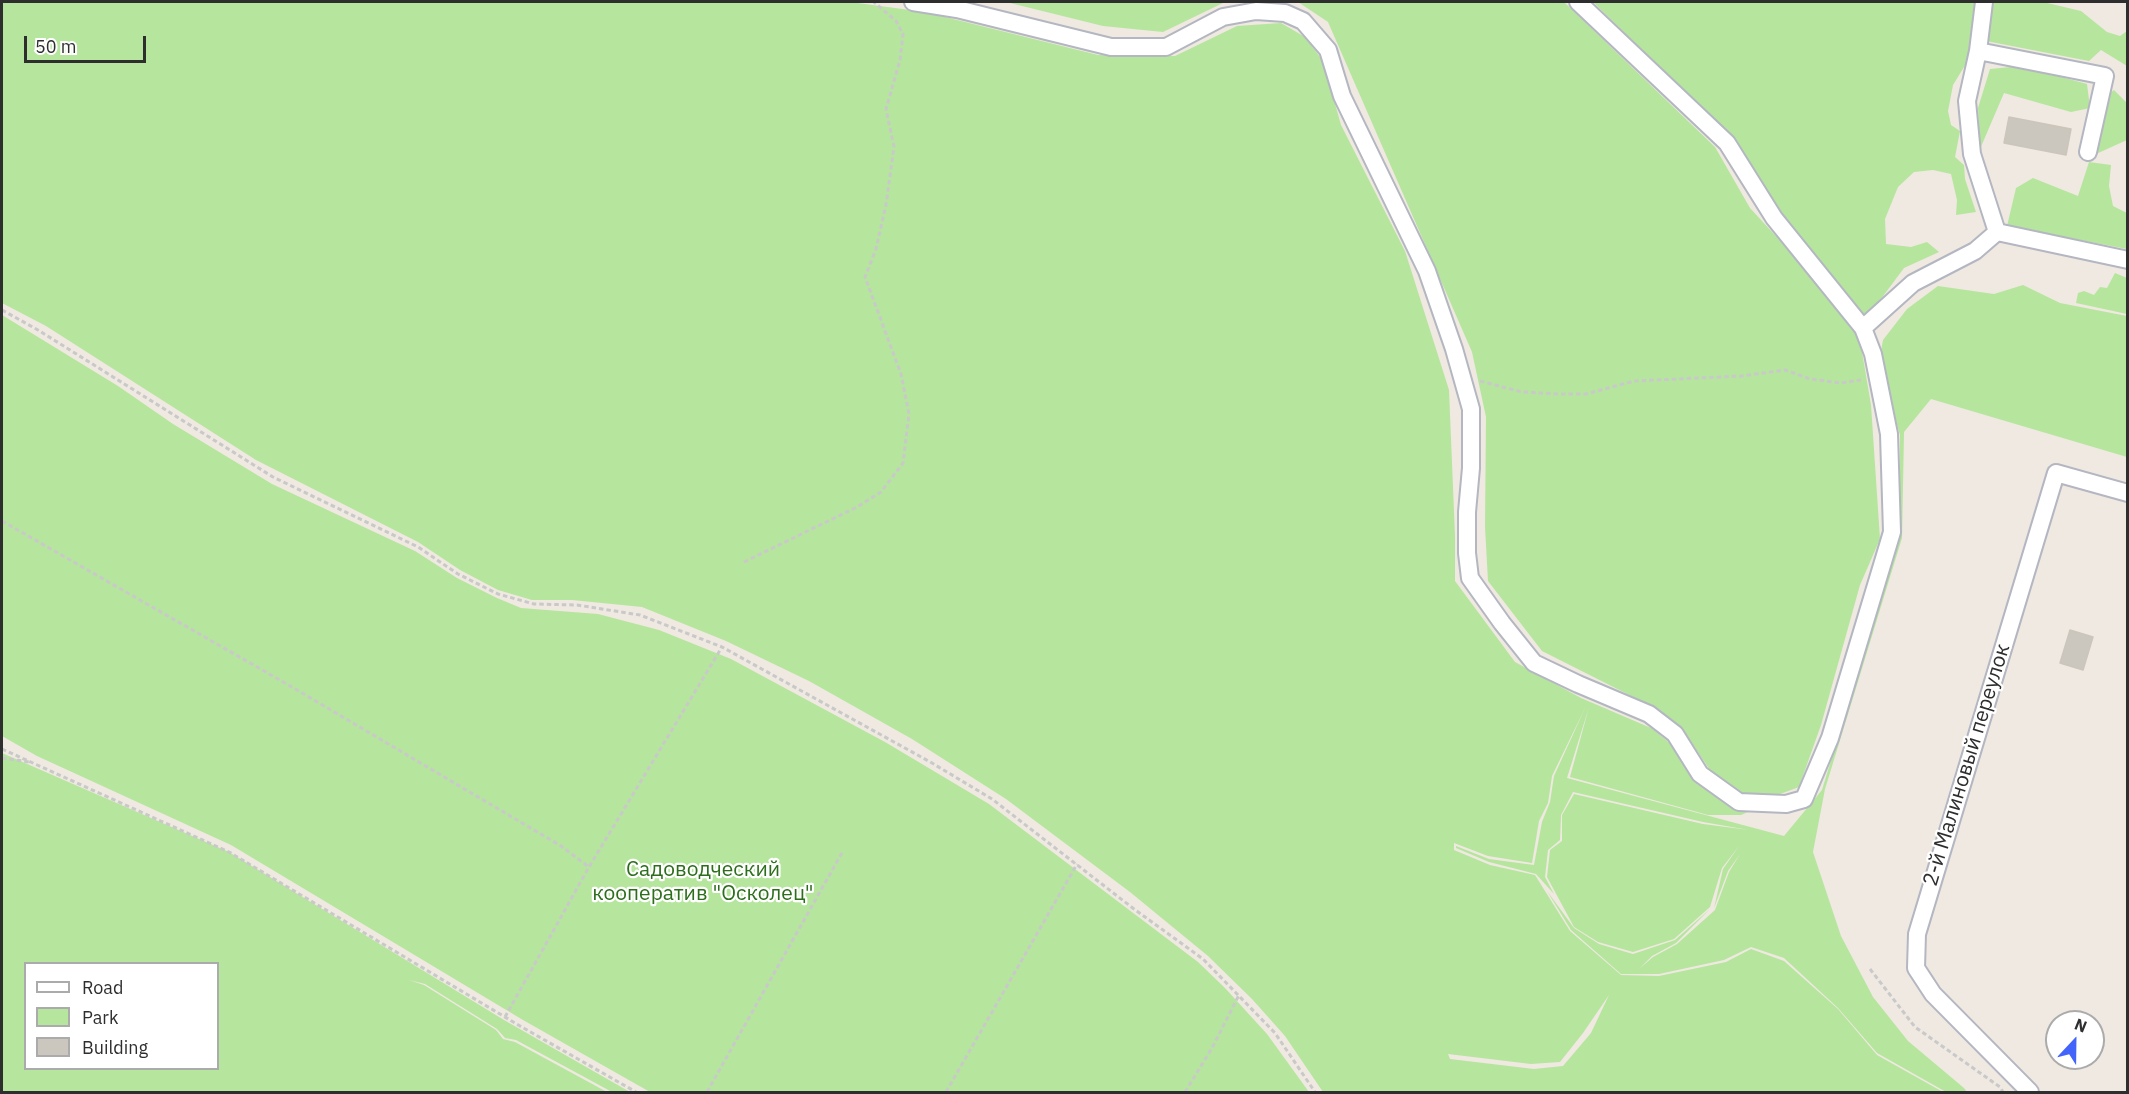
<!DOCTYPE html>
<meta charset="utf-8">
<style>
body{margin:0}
#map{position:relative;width:2129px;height:1094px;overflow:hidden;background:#efe9e1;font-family:"IBM Plex Sans",sans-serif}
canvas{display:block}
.frame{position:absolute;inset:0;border:3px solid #2e2e2e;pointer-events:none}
.legend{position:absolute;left:24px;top:962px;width:195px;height:108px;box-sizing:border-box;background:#fff;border:2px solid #ababab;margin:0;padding:8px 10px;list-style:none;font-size:18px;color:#2e2e2e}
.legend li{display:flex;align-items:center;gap:12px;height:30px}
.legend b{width:30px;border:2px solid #ababab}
.north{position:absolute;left:2045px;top:1010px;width:60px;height:60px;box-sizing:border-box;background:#fff;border:2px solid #ababab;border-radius:50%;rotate:22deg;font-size:16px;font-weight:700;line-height:24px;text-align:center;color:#2e2e2e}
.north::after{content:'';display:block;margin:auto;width:21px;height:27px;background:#4264fb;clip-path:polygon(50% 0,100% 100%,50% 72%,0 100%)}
.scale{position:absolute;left:24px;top:36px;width:122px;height:27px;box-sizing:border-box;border:3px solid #2e2e2e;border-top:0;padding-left:8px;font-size:18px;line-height:21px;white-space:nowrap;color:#2e2e2e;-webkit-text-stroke:4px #fff;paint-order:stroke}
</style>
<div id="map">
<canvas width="2129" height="1094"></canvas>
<div class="frame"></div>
<ul class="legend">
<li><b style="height:8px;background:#fff"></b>Road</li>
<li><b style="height:16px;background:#b6e59e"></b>Park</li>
<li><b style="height:16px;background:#cbc7bf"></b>Building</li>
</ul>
<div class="north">N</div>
<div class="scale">50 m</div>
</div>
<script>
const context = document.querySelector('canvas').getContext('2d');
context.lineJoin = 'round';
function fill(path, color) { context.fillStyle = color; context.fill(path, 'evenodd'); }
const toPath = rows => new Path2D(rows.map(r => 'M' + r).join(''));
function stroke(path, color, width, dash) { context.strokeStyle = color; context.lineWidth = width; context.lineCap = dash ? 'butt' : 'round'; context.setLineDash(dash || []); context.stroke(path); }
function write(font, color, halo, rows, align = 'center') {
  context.font = font + ' "IBM Plex Sans",sans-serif'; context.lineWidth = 4.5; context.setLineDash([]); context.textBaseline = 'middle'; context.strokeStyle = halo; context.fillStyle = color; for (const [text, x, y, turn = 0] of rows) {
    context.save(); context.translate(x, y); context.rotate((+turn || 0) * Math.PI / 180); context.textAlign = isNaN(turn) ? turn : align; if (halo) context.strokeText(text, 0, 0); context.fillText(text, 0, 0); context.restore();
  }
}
const green = toPath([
 [2,2,850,2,925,12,1098,55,1175,56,1237,26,1281,23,1305,37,1323,61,1341,125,1405,251,1449,390,1455,536,1455,581,1515,662,1581,698,1651,728,1671,744,1702,786,1740,808,1743,797,1714,776,1687,736,1655,708,1542,651,1488,581,1485,527,1486,417,1472,352,1328,22,1298,2,1564,2,1715,147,1750,208,1856,323,1863,314,1792,228,1734,139,1593,2,1979,2,1972,54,1953,85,1948,111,1951,125,1960,131,1955,157,1964,165,1965,179,1976,212,1956,215,1957,200,1951,174,1933,170,1914,172,1898,187,1885,219,1886,244,1911,247,1927,242,1939,252,1904,268,1869,315,1863,315,1857,322,1871,405,1880,539,1860,585,1821,725,1799,787,1772,797,1757,808,1741,815,1708,815,1570,777,1589,707,1567,778,1784,836,1822,790,1899,538,1900,435,1879,362,1883,340,1907,309,1938,286,1994,294,2023,285,2060,303,2127,316,2127,457,1931,399,1904,432,1902,538,1825,789,1813,852,1841,936,1873,997,1908,1041,1964,1088,1967,1092,1946,1092,1877,1053,1838,1008,1784,958,1751,947,1724,960,1659,974,1621,974,1571,930,1547,891,1574,928,1599,944,1633,954,1675,940,1710,909,1676,943,1652,956,1639,969,1653,957,1677,944,1715,910,1729,872,1740,854,1728,871,1714,908,1723,869,1739,846,1722,868,1710,907,1674,939,1633,952,1598,942,1574,927,1547,877,1550,850,1562,841,1562,815,1574,794,1703,824,1749,830,1703,822,1573,792,1561,815,1560,840,1548,850,1545,877,1554,894,1536,874,1489,862,1456,848,1456,846,1489,859,1534,865,1542,822,1550,802,1554,776,1586,706,1552,776,1548,803,1539,821,1532,863,1488,856,1454,843,1454,850,1490,865,1535,875,1570,931,1621,975,1659,976,1726,962,1751,949,1784,961,1838,1009,1877,1055,1943,1092,1323,1092,1285,1036,1252,999,1208,956,1130,892,1006,799,912,739,809,681,726,641,642,607,572,600,532,600,498,590,460,570,418,542,256,460,46,326,2,303],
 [1609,995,1591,1033,1563,1066,1534,1069,1450,1059,1448,1054,1531,1064,1560,1062,1583,1033],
 [1006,2,1225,2,1163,32,1103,26],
 [1991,2,2043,2,2081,11,2107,32,2120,36,2127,31,2127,66,2101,50,2089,61,1986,41],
 [2021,66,2087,84,2090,108,2071,112,2004,93,1980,149,1978,108,1990,69],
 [2114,90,2127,103,2127,140,2096,154,2107,95],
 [2089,162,2111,165,2109,186,2113,206,2127,213,2127,249,2007,226,2016,188,2033,178,2078,196],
 [2115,273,2127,278,2127,314,2076,303,2078,293,2084,291,2094,295,2100,287,2107,288],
 [2,315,118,386,173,424,272,484,415,551,457,578,497,598,521,608,598,614,659,630,731,659,885,742,989,804,1198,962,1225,988,1267,1034,1309,1092,650,1092,523,1020,231,845,37,756,2,736],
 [2,753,229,852,504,1020,630,1092,612,1092,516,1040,505,1038,497,1029,425,984,409,980,424,985,496,1030,503,1039,515,1042,607,1092,2,1092],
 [26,964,218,964,218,1068,26,1068]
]);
const building = toPath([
 [2009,117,2071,129,2066,155,2004,143,2009,117],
 [2070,630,2093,637,2083,670,2060,663,2070,630]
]);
const path = toPath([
 [2,310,38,330,273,477,418,547,458,574,498,594,534,604,577,605,640,615,722,647,932,763,992,799,1134,909,1203,959,1275,1033,1315,1092],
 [1480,381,1522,392,1558,394,1586,394,1634,381,1742,376,1785,370,1810,379,1841,383,1861,380],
 [2,521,292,687,561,846,589,867],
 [744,562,857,507,881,492,903,463,909,414,901,374,865,277,876,249,886,205,894,147,886,109,900,60,903,34,896,21,874,2],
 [2,749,229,852,520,1026,636,1092],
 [2,758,29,762],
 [1870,969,1915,1027,2000,1087,2003,1092],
 [505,1017,589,867,722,647],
 [707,1092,843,851],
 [946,1092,1077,864],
 [1185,1092,1212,1048,1239,995]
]);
const minor = toPath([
 [913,2,957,9,1111,47,1166,47,1223,17,1256,11,1285,13,1303,21,1328,50,1342,96,1427,271,1454,349,1471,409,1471,468,1467,512,1467,553,1470,578,1502,623,1534,663,1578,684,1649,714,1675,734,1700,774,1739,802,1786,804,1804,799,1830,738,1892,532,1889,434,1873,354,1863,328,1774,218,1727,143,1578,2],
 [1984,2,1978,51,1967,101,1972,154,1997,232],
 [1978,51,2105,76,2088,152],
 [1997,232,2128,260],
 [1863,328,1913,283,1975,251,1997,232],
 [2030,1092,1933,994,1916,968,1917,934,2056,473,2128,493]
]);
const streetNames = [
 ["2-й Малиновый переулок",1967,765,-73]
];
const parkNames = [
 ["Садоводческий",703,870],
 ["кооператив \"Осколец\"",703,894]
];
fill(green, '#b6e59e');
fill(building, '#cbc7bf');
stroke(building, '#cbc5ba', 1.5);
stroke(minor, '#b4b7c1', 20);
stroke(path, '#c9c9c9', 3, [4.5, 3]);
stroke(minor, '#fff', 16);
write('21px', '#2e2e2e', '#fff', streetNames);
write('21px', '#2c6e1b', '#fff', parkNames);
</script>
